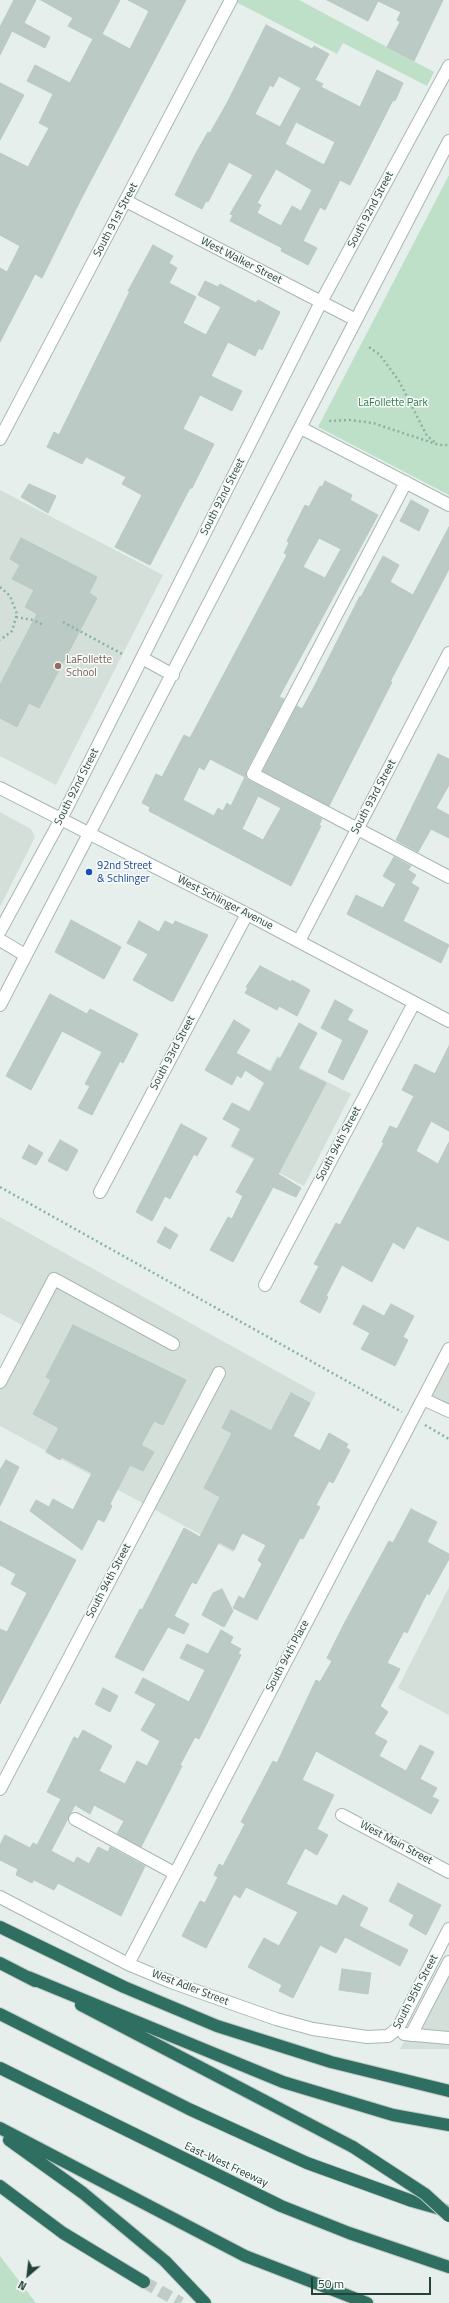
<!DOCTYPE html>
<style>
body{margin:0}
#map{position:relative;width:449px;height:2303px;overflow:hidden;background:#e6efeb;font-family:"Titillium Web",sans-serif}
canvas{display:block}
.north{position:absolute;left:8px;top:2255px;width:40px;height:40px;-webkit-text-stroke:3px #f7fbf9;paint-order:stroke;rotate:208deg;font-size:11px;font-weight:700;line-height:16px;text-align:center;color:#24423a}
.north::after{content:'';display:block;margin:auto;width:14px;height:18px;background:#24423a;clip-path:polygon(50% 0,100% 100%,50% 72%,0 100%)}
.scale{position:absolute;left:311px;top:2277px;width:120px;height:18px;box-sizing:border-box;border:2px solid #24423a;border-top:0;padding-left:5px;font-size:12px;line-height:14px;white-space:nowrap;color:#24423a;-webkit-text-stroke:3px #f7fbf9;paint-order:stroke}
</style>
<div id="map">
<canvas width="449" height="2303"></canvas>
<div class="north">N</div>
<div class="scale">50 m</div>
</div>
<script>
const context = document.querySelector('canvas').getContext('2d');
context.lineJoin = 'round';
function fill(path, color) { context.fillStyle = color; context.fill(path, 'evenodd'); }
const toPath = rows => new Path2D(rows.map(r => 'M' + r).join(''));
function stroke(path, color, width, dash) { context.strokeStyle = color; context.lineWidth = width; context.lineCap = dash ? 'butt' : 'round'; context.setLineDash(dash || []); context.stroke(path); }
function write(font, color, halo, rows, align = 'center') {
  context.font = font + ' "Titillium Web",sans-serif'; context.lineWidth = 3; context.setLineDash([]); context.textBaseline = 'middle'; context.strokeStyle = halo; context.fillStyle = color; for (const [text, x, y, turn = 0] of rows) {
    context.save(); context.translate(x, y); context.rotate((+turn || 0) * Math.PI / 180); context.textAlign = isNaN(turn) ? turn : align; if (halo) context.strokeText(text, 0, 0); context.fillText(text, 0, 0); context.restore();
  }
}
const built = toPath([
 [0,490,163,575,56,785,0,756],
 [0,812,31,829,35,837,0,907],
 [277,1056,351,1094,304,1186,230,1147],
 [0,1217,316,1393,233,1552,0,1426,0,1382,29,1329,0,1313],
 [449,1349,449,1404,426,1393],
 [449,1587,449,1715,398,1688],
 [449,1957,449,2049,400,2049]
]);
const green = toPath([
 [232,0,299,0,434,72,427,86,343,43,337,54],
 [449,175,449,495,318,427],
 [0,2256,36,2303,0,2303]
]);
const building = toPath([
 [14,0,36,0,24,23,50,37,45,48,12,31,0,55,0,27,14,0],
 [41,0,120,0,102,34,130,49,149,11,128,0,186,0,81,199,42,278,35,274,0,342,0,268,7,272,20,246,0,235,0,153,28,167,49,128,39,123,53,94,27,81,35,65,70,83,93,39,68,26,73,18,41,0],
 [327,0,443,0,414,61,387,47,400,22,397,20,401,12,378,1,368,21,327,0],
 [266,25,312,49,314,46,329,54,315,80,323,84,321,87,360,107,377,70,403,83,395,101,393,100,350,185,340,180,325,210,320,207,303,241,317,248,308,265,281,251,282,248,230,221,233,215,230,214,253,175,229,162,208,202,206,201,202,209,175,195,196,153,208,132,210,133,227,103,266,25],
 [279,76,301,88,280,127,255,114,270,85,273,87,279,76],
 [296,122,335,142,324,165,285,144,296,122],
 [276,169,312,190,301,211,292,206,281,226,257,213,261,205,257,203,276,169],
 [0,83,24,95,0,140,0,83],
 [153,245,173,256,169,263,177,268,169,283,196,297,183,323,206,335,221,307,198,295,205,281,218,287,220,284,256,303,258,300,280,312,262,350,259,348,255,356,228,342,211,376,242,391,232,411,200,395,183,429,214,444,192,488,190,488,150,565,115,547,142,495,122,484,126,477,86,457,82,464,47,447,54,432,59,435,130,291,128,291,153,245],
 [325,481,352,495,350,500,378,515,279,697,284,699,246,771,246,778,250,781,322,819,319,825,321,826,291,886,149,811,150,807,142,803,156,774,162,777,184,735,190,738,287,555,284,553,289,543,287,541,305,505,309,507,320,486,322,487,325,481],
 [319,538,341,549,325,578,303,567,319,538],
 [210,759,245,777,231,806,227,803,223,811,218,808,214,816,183,800,199,767,204,770,210,759],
 [258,796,281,808,263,840,242,829,258,796],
 [29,484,56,496,48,513,21,497,29,484],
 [411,500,429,510,419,531,400,521,411,500],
 [449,527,449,569,390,682,392,682,329,806,263,771,297,706,302,709,313,689,360,596,361,597,383,556,399,565,390,582,413,595,449,527],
 [21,538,97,577,89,593,97,598,39,708,29,703,17,727,0,718,0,685,37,614,25,607,34,590,12,579,20,565,10,559,21,538],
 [438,754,449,759,449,785,436,808,449,815,449,838,431,829,418,852,396,840,438,754],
 [394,857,411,866,408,870,416,875,411,883,419,888,403,921,449,945,441,963,347,914,356,895,383,908,396,884,383,876,394,857],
 [71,920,121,947,104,979,55,952,71,920],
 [139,921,159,932,165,921,173,925,175,921,208,935,173,1001,171,1001,133,980,148,954,127,943,139,921],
 [260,966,291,982,292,980,310,990,297,1016,279,1006,277,1010,245,993,248,988,246,987,260,966],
 [50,994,87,1014,90,1009,138,1034,123,1063,120,1061,92,1115,78,1108,90,1086,85,1084,102,1052,62,1031,31,1090,6,1076,50,994],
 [335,1000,353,1010,347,1020,368,1031,343,1080,328,1072,343,1040,321,1028,335,1000],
 [234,1020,250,1030,236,1053,271,1072,278,1058,280,1059,299,1023,317,1033,298,1069,326,1083,278,1174,301,1188,296,1197,273,1187,233,1262,210,1250,228,1217,232,1219,243,1196,236,1192,255,1158,232,1146,241,1129,223,1119,232,1103,250,1112,265,1083,245,1070,241,1078,237,1075,232,1085,205,1070,234,1020],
 [449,1046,449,1131,431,1121,416,1151,438,1164,449,1142,449,1241,417,1226,404,1249,393,1242,372,1282,342,1265,326,1296,328,1297,320,1313,300,1302,319,1266,314,1264,336,1223,340,1225,384,1143,382,1142,390,1126,397,1129,414,1096,402,1090,415,1064,435,1074,449,1046],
 [181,1124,207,1138,197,1156,194,1154,170,1199,165,1196,152,1221,136,1212,181,1124],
 [60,1140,78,1150,67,1171,48,1161,60,1140],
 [29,1145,43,1153,36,1165,22,1158,29,1145],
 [165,1227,178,1235,170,1249,157,1242,165,1227],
 [391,1304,414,1316,403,1337,408,1340,395,1366,361,1349,370,1333,353,1324,363,1305,384,1316,391,1304],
 [73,1325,186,1380,163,1425,154,1421,141,1445,154,1452,143,1471,130,1465,115,1494,110,1504,112,1506,104,1522,98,1519,82,1550,30,1511,36,1500,49,1507,53,1499,73,1510,92,1473,62,1457,60,1460,46,1452,59,1428,33,1414,51,1380,46,1377,73,1325],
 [291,1393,310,1403,293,1436,320,1451,329,1433,348,1444,346,1448,350,1450,333,1483,329,1481,316,1505,320,1507,303,1539,300,1538,257,1620,233,1608,239,1596,244,1599,262,1564,258,1560,266,1545,242,1533,234,1550,219,1542,196,1584,192,1582,174,1616,189,1624,184,1634,168,1627,143,1671,115,1657,140,1609,142,1610,184,1528,200,1537,220,1497,204,1488,232,1433,222,1428,231,1410,271,1431,291,1393],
 [6,1460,19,1467,0,1506,0,1470,6,1460],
 [411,1509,437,1522,427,1542,449,1554,449,1559,429,1595,427,1593,407,1633,404,1631,387,1663,400,1669,380,1706,388,1712,374,1734,387,1741,379,1756,406,1771,420,1745,434,1752,420,1779,437,1788,432,1797,439,1800,431,1814,316,1751,302,1780,334,1795,317,1829,328,1835,317,1855,305,1848,286,1884,337,1906,343,1895,368,1908,359,1926,408,1950,400,1966,345,1937,336,1953,320,1945,293,1998,279,1991,282,1985,248,1967,264,1938,279,1946,298,1912,246,1887,240,1898,234,1894,206,1948,182,1936,200,1901,205,1903,218,1877,214,1875,219,1864,223,1866,245,1824,241,1822,273,1761,277,1763,316,1680,320,1682,332,1661,327,1658,345,1622,389,1541,393,1543,411,1509],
 [0,1521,76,1560,0,1704,0,1629,7,1632,27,1593,11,1584,16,1574,0,1565,0,1521],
 [222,1589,233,1611,224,1627,202,1615,213,1593,222,1589],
 [221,1630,233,1637,230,1643,241,1649,238,1653,241,1655,199,1739,195,1737,180,1765,182,1766,141,1847,117,1834,124,1821,94,1805,90,1814,75,1805,51,1851,74,1863,77,1857,89,1864,98,1847,108,1852,110,1847,145,1866,121,1916,58,1883,54,1890,34,1880,32,1883,16,1875,18,1869,0,1860,0,1845,5,1835,30,1848,33,1843,37,1845,61,1799,47,1792,74,1737,78,1739,83,1730,112,1746,99,1771,125,1784,137,1761,147,1766,160,1741,141,1730,156,1704,135,1693,143,1678,189,1702,205,1670,180,1658,187,1644,208,1654,221,1630],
 [103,1688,118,1696,110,1712,95,1704,103,1688],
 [398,1883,441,1905,426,1935,409,1925,414,1915,389,1901,398,1883],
 [342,1969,371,1973,368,1994,339,1990,342,1969]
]);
const highwayTunnel = toPath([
 [144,2282,181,2303]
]);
const path = toPath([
 [369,347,380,355,399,381,427,436,435,442],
 [329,421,350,420,373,423,439,445,449,445],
 [0,587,10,596,17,614,12,631,0,640],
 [16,617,33,620,43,625],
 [63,622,124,655],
 [0,1187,402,1412],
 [425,1425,449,1439]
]);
const minor = toPath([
 [126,201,356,320],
 [301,428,449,505],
 [0,439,231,0],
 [406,482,253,774,449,877],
 [142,658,173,675],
 [0,788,247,914,449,1021],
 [0,931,61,819,321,302,449,66],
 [0,940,25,955],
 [299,941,449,653],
 [0,1005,449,141],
 [100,1192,247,914],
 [265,1285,414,1003],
 [0,1382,54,1279,173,1344],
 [423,1399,449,1411],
 [0,1789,219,1373],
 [342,1815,449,1872],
 [75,1819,174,1873],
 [0,1897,128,1964,171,1982,276,2019,313,2029,367,2037,388,2036,398,2028,449,1929],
 [128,1964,449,1349],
 [404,2034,449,2038],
 [411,2035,449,1962]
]);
const highway = toPath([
 [0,1927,124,1987,217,2026,331,2062,449,2091],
 [0,1963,35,1981],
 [28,1977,283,2082,393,2115,449,2125],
 [81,2005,353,2147],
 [0,2014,189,2109,307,2163,412,2201,444,2210],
 [0,2068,281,2206,349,2233,449,2267],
 [0,2128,245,2256,367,2303],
 [9,2140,83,2193,165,2261,205,2303],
 [0,2186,63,2233,144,2282]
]);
const highwayBridge = toPath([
 [353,2147,425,2194,449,2216]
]);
const markers = [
 [58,666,4,"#8d6e63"],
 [89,872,4,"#1a4fb4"]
];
const streetNames = [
 ["South 92nd Street",371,210,-62],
 ["South 91st Street",116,220,-62],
 ["West Walker Street",241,261,27],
 ["South 92nd Street",223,497,-63],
 ["South 92nd Street",77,787,-63],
 ["South 93rd Street",374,797,-62],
 ["West Schlinger Avenue",225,903,27],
 ["South 93rd Street",173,1053,-62],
 ["South 94th Street",339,1144,-62],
 ["South 94th Street",109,1581,-62],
 ["South 94th Place",288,1656,-62],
 ["West Main Street",396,1843,28],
 ["West Adler Street",190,1988,21],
 ["South 95th Street",416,1992,-62],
 ["East-West Freeway",226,2165,25]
];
const parkNames = [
 ["LaFollette Park",393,403]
];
const educationNames = [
 ["LaFollette",66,660],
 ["School",66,673]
];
const transitNames = [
 ["92nd Street",97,866],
 ["& Schlinger",97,879]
];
fill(built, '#d4dfda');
fill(green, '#bfe0c8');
fill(building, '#bbcac4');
stroke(building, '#b8c9c2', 1);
stroke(highwayTunnel, '#bfccc8', 12, [12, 6]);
stroke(minor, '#a8b8b2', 14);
stroke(highway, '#c2cac8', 14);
stroke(path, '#86b3a5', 2.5, [2, 3]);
stroke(minor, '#fff', 12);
stroke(highway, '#2f6f62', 12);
stroke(highwayBridge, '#c2cac8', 14, []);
stroke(highwayBridge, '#2f6f62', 12);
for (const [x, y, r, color] of markers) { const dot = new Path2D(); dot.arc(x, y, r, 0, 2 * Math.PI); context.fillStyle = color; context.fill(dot); stroke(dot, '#f7fbf9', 1.5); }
write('11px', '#24423a', '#f7fbf9', streetNames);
write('11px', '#2d7a4b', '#f7fbf9', parkNames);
write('11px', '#785e54', '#f7fbf9', educationNames, 'left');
write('11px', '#164399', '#f7fbf9', transitNames, 'left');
</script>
